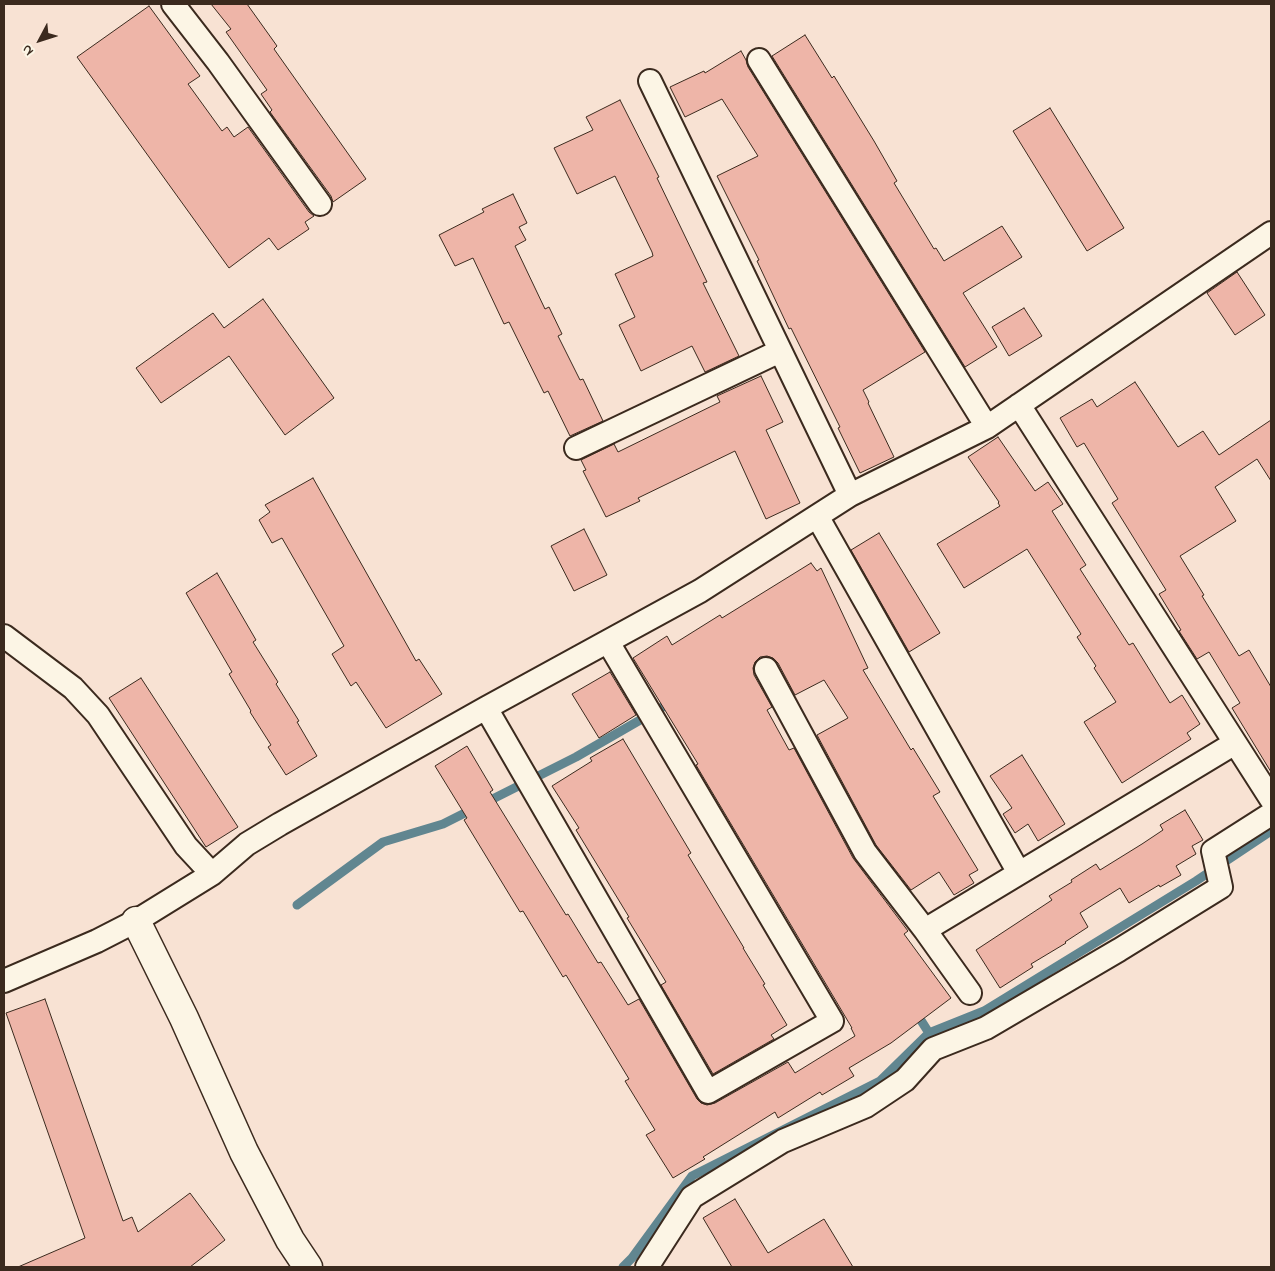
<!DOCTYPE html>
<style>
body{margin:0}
#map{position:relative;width:1275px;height:1271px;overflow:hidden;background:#f8e2d3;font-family:"Indie Flower",sans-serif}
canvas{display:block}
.frame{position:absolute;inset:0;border:5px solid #3b2a1e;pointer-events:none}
.north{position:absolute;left:15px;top:15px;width:50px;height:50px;-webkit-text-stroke:4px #fcf5e5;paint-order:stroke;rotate:230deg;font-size:14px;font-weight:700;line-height:20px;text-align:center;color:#3b2a1e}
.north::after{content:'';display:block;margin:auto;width:18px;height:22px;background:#3b2a1e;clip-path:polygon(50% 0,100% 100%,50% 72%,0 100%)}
</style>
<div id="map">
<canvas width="1275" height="1271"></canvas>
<div class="frame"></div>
<div class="north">N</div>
</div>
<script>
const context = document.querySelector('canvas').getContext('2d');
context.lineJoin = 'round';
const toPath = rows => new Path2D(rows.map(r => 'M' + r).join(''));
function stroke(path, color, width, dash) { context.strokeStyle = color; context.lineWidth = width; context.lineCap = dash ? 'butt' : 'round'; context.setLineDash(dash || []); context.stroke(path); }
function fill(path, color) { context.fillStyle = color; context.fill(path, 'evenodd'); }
const stream = toPath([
 [297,905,383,842,443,824,576,757,673,701],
 [915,1011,929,1033],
 [623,1267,632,1258,692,1176,880,1081,929,1033,984,1011,1196,881,1271,831]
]);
const building = toPath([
 [211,4,247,4,277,46,274,49,366,179,333,202,331,196,270,112,272,110,261,94,267,90,226,32,231,29,211,4],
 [149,6,200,76,188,84,222,131,227,127,234,137,248,127,309,212,314,216,305,222,309,229,278,250,269,238,229,268,77,57,149,6],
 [805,35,832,78,834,76,874,141,897,181,894,183,934,249,936,248,944,261,1002,226,1022,257,963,293,997,347,965,367,772,56,805,35],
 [741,51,746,60,748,67,925,352,863,390,869,402,868,403,894,457,860,473,838,428,840,427,791,328,789,329,757,261,759,260,717,176,758,156,722,99,685,117,670,87,704,71,705,73,741,51],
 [620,100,659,177,657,178,707,282,703,283,739,356,705,372,692,346,641,371,619,325,635,317,615,274,653,256,652,252,615,176,577,194,554,148,593,130,586,117,620,100],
 [1050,108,1124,228,1087,251,1013,131,1050,108],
 [513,194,527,223,519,227,526,240,515,246,545,309,549,307,562,334,558,336,580,380,583,379,603,421,570,436,548,391,544,393,509,322,504,324,473,258,455,266,439,235,484,212,482,209,513,194],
 [1237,272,1265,315,1235,335,1207,293,1237,272],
 [263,299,334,398,285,435,229,356,161,403,136,368,213,313,224,328,263,299],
 [1024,308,1042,336,1009,356,992,327,1024,308],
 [761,376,783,422,766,430,800,503,766,519,735,451,638,498,640,501,606,517,583,471,586,470,581,460,614,444,618,452,720,402,717,396,761,376],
 [1135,382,1178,447,1203,431,1219,455,1271,420,1271,481,1257,459,1215,487,1236,521,1180,556,1204,595,1202,596,1239,656,1249,650,1271,687,1271,772,1232,708,1240,703,1209,652,1197,659,1179,631,1181,630,1159,594,1166,590,1112,503,1118,499,1084,443,1077,447,1060,418,1092,399,1097,407,1135,382],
 [998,437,1035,491,1048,482,1063,504,1052,511,1086,565,1080,569,1129,645,1133,643,1170,703,1182,695,1200,724,1187,733,1191,739,1122,783,1084,722,1116,702,1094,668,1096,666,1077,637,1081,634,1027,549,964,588,937,544,1000,506,998,503,999,502,968,457,998,437],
 [313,478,416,661,419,659,442,694,386,728,356,682,351,686,332,654,344,646,282,538,272,543,259,520,270,512,265,505,313,478],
 [584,529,607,575,574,591,551,546,584,529],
 [879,533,940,633,909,652,851,550,879,533],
 [811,563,817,571,821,568,868,668,863,670,911,750,913,748,940,792,933,796,978,870,969,875,974,883,954,895,939,872,911,890,876,845,817,735,848,718,824,680,795,695,778,663,773,658,767,656,760,657,755,662,753,668,754,675,772,707,767,710,789,750,794,748,853,858,908,931,904,934,951,998,891,1043,849,1068,854,1076,822,1095,820,1092,778,1118,775,1112,703,1157,705,1159,673,1178,646,1135,655,1130,625,1081,629,1079,566,975,563,977,523,911,520,912,464,820,467,818,435,766,467,746,493,790,490,792,566,915,568,914,598,963,601,962,628,1005,639,999,697,1099,701,1103,707,1105,715,1103,788,1062,795,1073,855,1036,851,1028,852,1028,696,765,698,764,633,658,667,636,672,645,720,615,722,618,811,563],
 [217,573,256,640,253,642,278,682,276,684,299,721,297,722,317,756,286,775,268,747,271,745,250,712,251,711,229,674,232,672,186,593,217,573],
 [610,672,636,715,599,738,572,694,610,672],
 [141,678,238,827,206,847,109,698,141,678],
 [623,739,691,853,688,855,744,948,743,948,765,984,763,985,787,1025,771,1035,774,1039,713,1074,661,985,666,982,627,918,629,917,576,830,579,828,552,786,592,761,590,758,623,739],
 [1022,755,1065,824,1038,841,1028,824,1015,833,1003,814,1012,808,990,776,1022,755],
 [1185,810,1203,840,1192,846,1196,854,1176,866,1181,875,1160,887,1159,885,1129,903,1120,888,1080,913,1088,927,1065,942,1066,943,1031,964,1033,967,1000,988,976,950,1052,900,1049,896,1072,882,1071,880,1096,864,1100,870,1142,844,1163,830,1160,825,1185,810],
 [45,999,123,1221,132,1217,138,1232,190,1193,225,1240,190,1267,18,1267,85,1238,6,1013,45,999],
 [735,1199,768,1253,824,1219,853,1267,732,1267,703,1218,735,1199]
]);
const minor = toPath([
 [173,4,218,62,320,204],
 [759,60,987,427],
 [650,81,850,495],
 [1019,405,1271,799],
 [576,448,780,351],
 [817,516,1019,873],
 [4,636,73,688,98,715,186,846,212,874],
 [766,669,865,852,925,930,970,993],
 [486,708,708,1092,832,1021,608,642],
 [925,930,1235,743],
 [4,981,97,941,136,921,212,874,247,844,280,824,486,708,700,591,850,495,987,427,1271,233],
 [647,1267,692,1197,783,1141,866,1106,905,1080,933,1049,986,1028,1119,950,1221,887,1213,851,1271,814]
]);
const tertiary = toPath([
 [136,921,184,1018,244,1152,290,1240,308,1267]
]);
stroke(stream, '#618690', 9);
fill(building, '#eeb5a8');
stroke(building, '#3b2a1e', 1);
stroke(minor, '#3b2a1e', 26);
stroke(tertiary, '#3b2a1e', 31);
stroke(minor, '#fcf5e5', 22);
stroke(tertiary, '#fcf5e5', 28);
</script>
